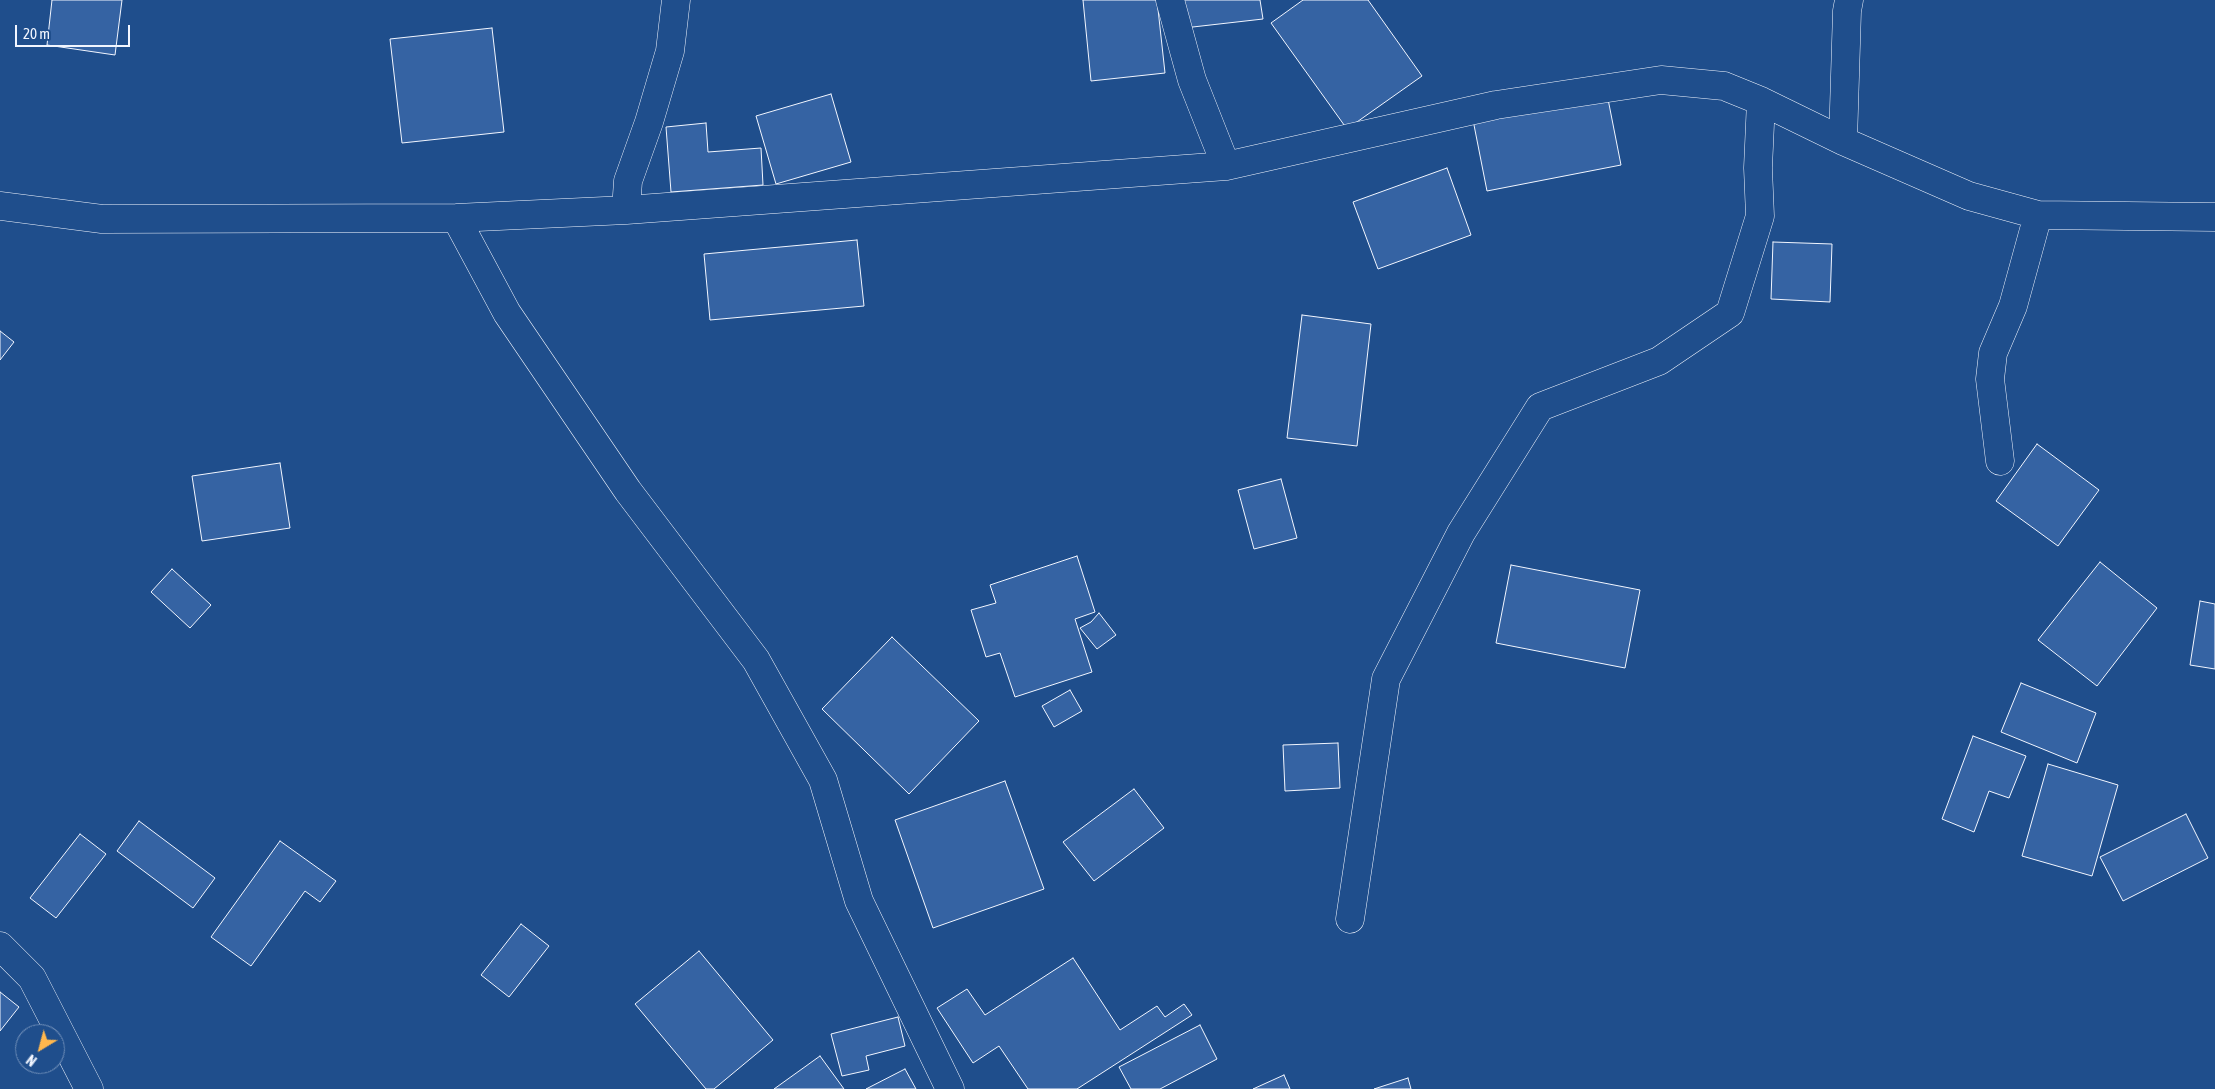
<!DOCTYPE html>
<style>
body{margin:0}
#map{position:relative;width:2215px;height:1089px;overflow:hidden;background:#1f4e8c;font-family:"Asap Condensed",sans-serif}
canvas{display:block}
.north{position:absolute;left:15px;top:1024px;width:50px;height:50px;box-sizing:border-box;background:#1f4e8c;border:1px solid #7391ba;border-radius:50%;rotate:217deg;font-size:14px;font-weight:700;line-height:20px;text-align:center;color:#f2f6ff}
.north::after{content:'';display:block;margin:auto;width:18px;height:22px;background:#ffb74d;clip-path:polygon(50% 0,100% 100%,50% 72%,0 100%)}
.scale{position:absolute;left:15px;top:25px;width:115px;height:22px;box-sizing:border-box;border:2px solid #f2f6ff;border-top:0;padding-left:6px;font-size:15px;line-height:18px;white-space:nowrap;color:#f2f6ff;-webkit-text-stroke:4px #1f4e8c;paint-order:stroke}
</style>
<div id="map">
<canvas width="2215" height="1089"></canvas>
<div class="north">N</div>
<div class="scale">20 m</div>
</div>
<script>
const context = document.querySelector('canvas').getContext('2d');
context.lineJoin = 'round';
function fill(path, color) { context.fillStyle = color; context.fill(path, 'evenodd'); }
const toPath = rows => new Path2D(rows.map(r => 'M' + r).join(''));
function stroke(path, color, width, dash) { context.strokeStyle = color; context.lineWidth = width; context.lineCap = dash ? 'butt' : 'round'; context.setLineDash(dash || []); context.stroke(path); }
const building = toPath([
 [52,0,122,0,115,55,47,45,52,0],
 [1083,0,1157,0,1165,73,1091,81,1083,0],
 [1181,0,1260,0,1263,19,1184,28,1181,0],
 [1303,0,1368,0,1422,76,1347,129,1271,23,1303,0],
 [492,28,504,132,402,143,390,39,492,28],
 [831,94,851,162,776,184,756,116,831,94],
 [1607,94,1621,165,1487,191,1473,120,1607,94],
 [706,123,708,152,761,148,763,185,671,192,666,127,706,123],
 [1447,168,1471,235,1378,269,1353,202,1447,168],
 [857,240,864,306,710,320,704,254,857,240],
 [1773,242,1832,244,1830,302,1771,299,1773,242],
 [1302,315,1371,324,1357,446,1287,438,1302,315],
 [0,331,14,342,0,360,0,331],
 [2037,444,2099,490,2058,546,1996,501,2037,444],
 [280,463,290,528,202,541,192,476,280,463],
 [1281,479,1297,538,1254,549,1238,490,1281,479],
 [1077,556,1095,612,1075,619,1092,672,1015,697,1000,653,986,657,971,610,996,603,990,585,1077,556],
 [2100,562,2157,608,2097,686,2038,640,2100,562],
 [1511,565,1640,590,1625,668,1496,643,1511,565],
 [172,569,211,605,190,628,151,592,172,569],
 [2200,601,2215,604,2215,669,2190,665,2200,601],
 [1099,613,1116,635,1097,649,1080,628,1091,622,1099,613],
 [892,637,979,721,909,794,822,709,892,637],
 [2021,683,2096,713,2077,763,2001,732,2021,683],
 [1070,690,1082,711,1054,727,1042,706,1070,690],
 [1973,736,2026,756,2009,798,1989,791,1974,832,1942,819,1973,736],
 [1338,743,1340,788,1285,791,1283,745,1338,743],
 [2048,764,2118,785,2092,876,2022,856,2048,764],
 [1005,781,1044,889,933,928,895,820,1005,781],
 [1134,789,1164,828,1094,881,1063,842,1134,789],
 [2186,814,2208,858,2123,901,2100,857,2186,814],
 [139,821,215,878,193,908,117,851,139,821],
 [80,834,106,854,56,918,30,898,80,834],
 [280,841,336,881,320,902,305,891,251,966,211,937,280,841],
 [521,924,549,946,509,997,481,975,521,924],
 [699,951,773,1040,714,1089,706,1089,635,1004,699,951],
 [1073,958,1120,1030,1157,1006,1165,1017,1184,1004,1192,1015,1077,1089,1028,1089,999,1046,973,1063,937,1008,967,989,985,1015,1073,958],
 [0,992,19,1007,0,1031,0,992],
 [898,1017,905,1046,866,1056,869,1070,842,1076,831,1034,898,1017],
 [1200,1025,1217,1059,1160,1089,1131,1089,1119,1067,1200,1025],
 [820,1056,844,1089,774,1089,820,1056],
 [905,1069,916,1089,866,1089,905,1069],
 [1284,1075,1290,1089,1253,1089,1284,1075],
 [1408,1078,1411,1089,1374,1089,1408,1078]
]);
const street = toPath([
 [1170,0,1192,80,1226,166],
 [1843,141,1847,11,1849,0],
 [0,206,102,219,456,218,626,210,1226,166,1496,105,1661,80,1724,86,1761,101,1843,141,1969,196,2038,215,2215,217],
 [626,210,628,181,649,122,670,51,676,0],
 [456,218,507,313,628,491,756,660,823,780,859,901,950,1089],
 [2000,461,1990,379,1993,353,2013,306,2038,215],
 [1350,919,1386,679,1461,533,1540,407,1659,361,1730,313,1760,216,1758,168,1761,101],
 [0,946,32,978,89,1089]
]);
fill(building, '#3563a3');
stroke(building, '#f2f6ff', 1);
stroke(street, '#f2f6ff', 29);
stroke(street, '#1f4e8c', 28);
</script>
